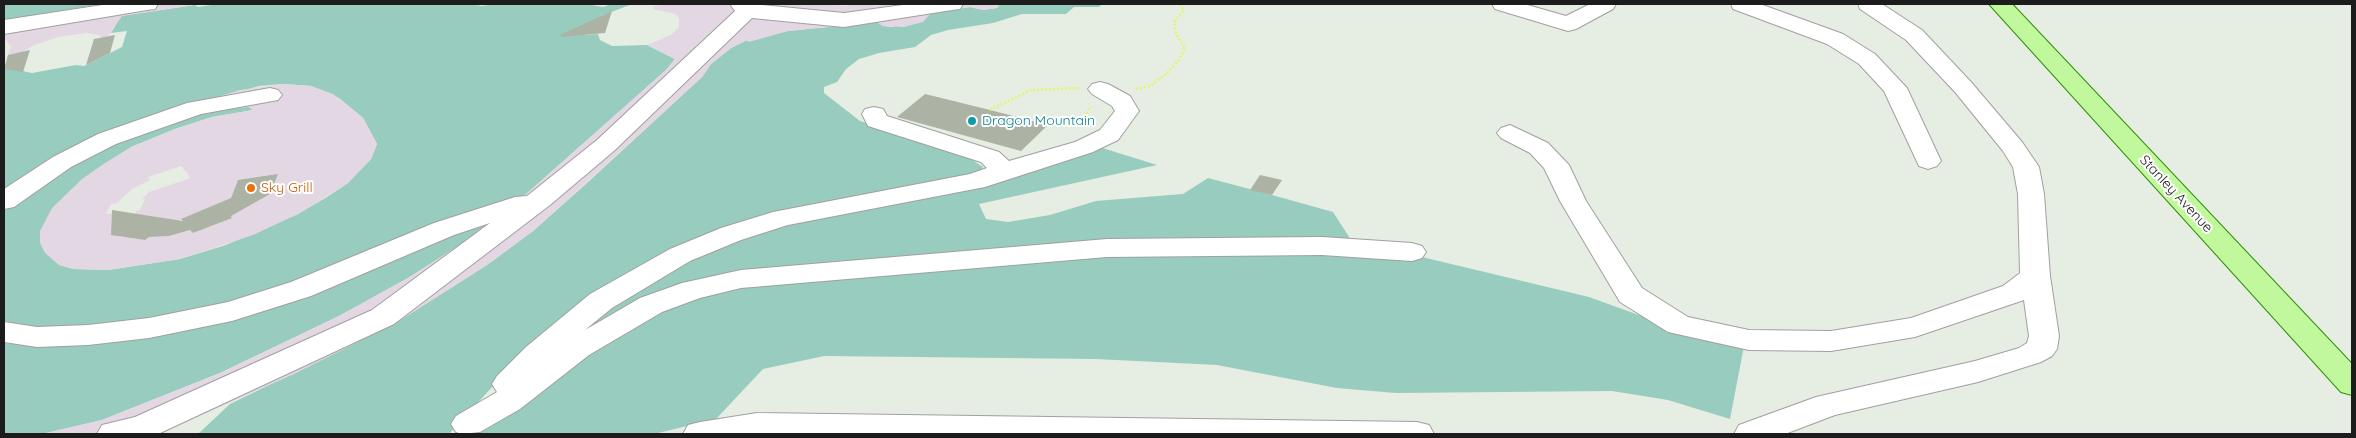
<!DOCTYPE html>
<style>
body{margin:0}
#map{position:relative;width:2356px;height:438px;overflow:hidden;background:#e6ede2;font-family:Quicksand,sans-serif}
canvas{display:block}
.frame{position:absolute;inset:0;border:5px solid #1c1c1c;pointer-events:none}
</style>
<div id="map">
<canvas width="2356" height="438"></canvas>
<div class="frame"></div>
</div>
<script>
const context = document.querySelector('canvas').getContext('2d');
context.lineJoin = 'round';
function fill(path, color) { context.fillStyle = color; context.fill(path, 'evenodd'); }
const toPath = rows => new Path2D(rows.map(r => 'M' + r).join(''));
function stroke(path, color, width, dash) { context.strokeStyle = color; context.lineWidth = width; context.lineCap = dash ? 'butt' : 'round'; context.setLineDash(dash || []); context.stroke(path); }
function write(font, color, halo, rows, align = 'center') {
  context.font = font + ' Quicksand,sans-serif'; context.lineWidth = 4; context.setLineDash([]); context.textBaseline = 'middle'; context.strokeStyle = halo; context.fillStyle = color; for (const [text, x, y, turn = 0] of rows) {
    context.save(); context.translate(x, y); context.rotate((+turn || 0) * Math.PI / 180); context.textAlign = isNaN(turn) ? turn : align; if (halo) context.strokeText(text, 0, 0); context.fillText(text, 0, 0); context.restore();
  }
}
const forest = toPath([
 [4,4,103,4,4,20],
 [218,4,469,4,482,6,495,4,585,4,603,7,612,4,632,4,601,16,588,27,585,35,598,34,600,40,612,46,647,45,675,59,666,70,525,195,431,228,288,287,165,320,42,330,4,321,4,208,47,176,121,139,210,111,241,107,249,107,253,110,212,117,175,129,131,147,59,265,74,269,108,270,180,259,226,245,298,214,327,197,348,183,371,159,377,144,363,118,339,98,311,86,283,84,259,86,182,108,16,183,4,193,4,67,32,73,76,65,84,66,122,47,127,31,111,33,121,16,195,5,198,7],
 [1000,4,1102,4,1099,7,1074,7,1066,14,1022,14,993,23,948,30,931,35,915,47,879,53,859,59,846,69,837,82,824,87,824,93,860,121,966,156,983,167,981,172,730,230,494,385,449,434,198,434,230,404,394,324,487,265,533,231,587,183,702,77,711,64,731,48,747,40,788,31,877,22,883,26,892,27,926,17,931,13,970,7,983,10,997,8],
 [1096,146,1157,165,979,204,986,219,1008,222,1050,215,1096,201,1183,194,1208,178,1272,195,1333,212,1351,240,1589,297,1680,330,1744,346,1730,419,1668,400,1612,391,1396,393,1337,388,1217,365,1096,359,824,356,763,369,716,419,654,434,472,434,503,398,565,336,680,260,759,230],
 [495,218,463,243,408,278,339,316,220,373,102,420,42,434,4,434,4,343,27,345,166,333]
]);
const plaza = toPath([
 [103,4,200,4,122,16,108,36,102,38,99,35,86,33,58,37,32,46,23,52,8,55,11,47,6,40,4,40,4,20],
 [669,4,833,4,833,5,847,6,850,4,873,4,875,6,889,4,1000,4,997,8,983,10,970,7,931,13,923,22,904,27,883,26,877,22,788,31,749,42,746,40,731,48,711,64,702,77,533,231,487,265,394,324,294,374,158,434,42,434,102,420,220,373,339,316,408,278,463,243,493,219,463,227,292,298,227,319,166,333,99,341,27,345,4,343,4,321,42,330,90,328,165,320,224,308,288,287,431,228,525,195,666,70,675,59,647,45,671,35,679,27,679,19,676,14,653,9,654,6],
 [283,84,311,86,333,94,363,118,377,144,371,159,348,183,298,214,253,235,180,259,108,270,74,269,59,265,45,253,40,243,40,231,52,208,82,179,105,163,131,147,175,129,212,117,253,110,249,107,210,111,171,120,88,154,4,208,4,193,16,183,182,108,240,90],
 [181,166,191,178,149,192,142,199,145,199,140,210,136,211,136,217,140,219,145,215,173,220,175,222,181,220,231,198,238,180,231,218,193,233,190,230,169,236,149,237,145,240,117,236,111,226,112,214,106,214,111,204,117,203,132,189,150,180,148,177]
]);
const building = toPath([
 [612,11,605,33,561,37,560,35],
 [115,35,110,53,86,65,94,39],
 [30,50,23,72,4,69,8,55],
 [925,94,990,110,1048,125,1021,151,897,117],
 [278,174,270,194,231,216,232,218,193,233,190,230,169,236,149,237,145,240,111,235,112,210,183,221,181,219,231,198,238,180],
 [1260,175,1282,180,1272,195,1250,190]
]);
const path = toPath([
 [1136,89,1150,86,1166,74,1179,60,1185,48,1176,34,1174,22,1184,10,1180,4],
 [990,110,1031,90,1080,88],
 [1071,126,1086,114,1091,106]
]);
const minor = toPath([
 [109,4,158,4,155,9,147,10,4,34,4,20,109,4],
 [730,4,752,4,844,13,910,4,963,4,960,9,952,10,844,27,752,18,615,150,550,205,394,324,158,434,97,434,102,425,135,417,372,310,490,223,454,235,311,296,232,321,149,338,88,345,37,347,4,342,4,322,37,327,88,325,149,318,228,302,291,282,434,223,515,197,527,196,597,140,735,11,730,4],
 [1492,4,1524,4,1566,16,1590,4,1616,4,1613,9,1576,29,1568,31,1495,9,1492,4],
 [1731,4,1760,4,1843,34,1875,54,1907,88,1941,161,1937,166,1928,169,1919,166,1884,91,1859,64,1827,44,1733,9,1731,4],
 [1858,4,1882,4,1922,30,1971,82,2022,142,2039,167,2044,194,2050,276,2059,336,2057,349,2052,356,2041,362,1978,382,1835,415,1785,434,1734,434,1739,425,1816,397,1975,361,2019,348,2027,343,2029,336,2024,300,1915,337,1831,351,1749,350,1668,332,1620,302,1560,201,1544,168,1530,153,1501,138,1497,133,1501,128,1510,125,1548,143,1569,165,1586,201,1642,288,1688,317,1749,330,1831,331,1911,318,2003,286,2020,273,2018,194,2013,167,2003,151,1955,92,1906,40,1860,9,1858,4],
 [1100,82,1108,84,1130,96,1139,111,1118,140,1093,152,985,187,788,225,741,240,690,261,612,308,585,330,640,298,682,283,741,270,1107,239,1322,237,1412,243,1422,246,1426,252,1422,258,1412,261,1322,255,1107,257,741,288,700,298,662,312,589,355,520,409,480,432,462,434,456,432,451,424,456,416,497,392,492,384,497,376,526,347,590,294,670,249,721,228,773,212,970,174,987,168,981,162,868,126,862,114,865,109,874,107,883,109,887,116,999,152,1009,161,1075,142,1100,130,1115,111,1112,106,1092,94,1088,89,1092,84,1100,82],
 [270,88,278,90,282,95,278,100,201,114,116,144,71,167,14,207,4,209,4,189,53,157,98,134,187,103,270,88],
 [757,413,1417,422,1429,425,1434,434,683,434,688,425,700,422,757,413]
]);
const major = toPath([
 [1989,4,2012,4,2352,364,2352,395,2341,392,1989,4]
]);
const markers = [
 [972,121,5,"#0f9aa8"],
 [251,188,5,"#e8710a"]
];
const cultureNames = [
 ["Dragon Mountain",982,121]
];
const foodNames = [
 ["Sky Grill",261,188]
];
const streetNames = [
 ["Stanley Avenue",2176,194,47]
];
fill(forest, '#98ccbe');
fill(plaza, '#e3d7e3');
fill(building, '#acb3a5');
stroke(minor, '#a0a0a0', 2);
stroke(major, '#2f9005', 2);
stroke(path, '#e3f56c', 2.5, [2, 2]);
fill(minor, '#fff');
fill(major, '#c1f89d');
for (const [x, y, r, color] of markers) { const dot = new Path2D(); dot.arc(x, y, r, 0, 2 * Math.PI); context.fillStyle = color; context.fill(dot); stroke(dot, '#fff', 2); }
write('14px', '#0d838f', '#fff', cultureNames, 'left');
write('14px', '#c56008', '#fff', foodNames, 'left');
write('14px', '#1c1c1c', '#fff', streetNames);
</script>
